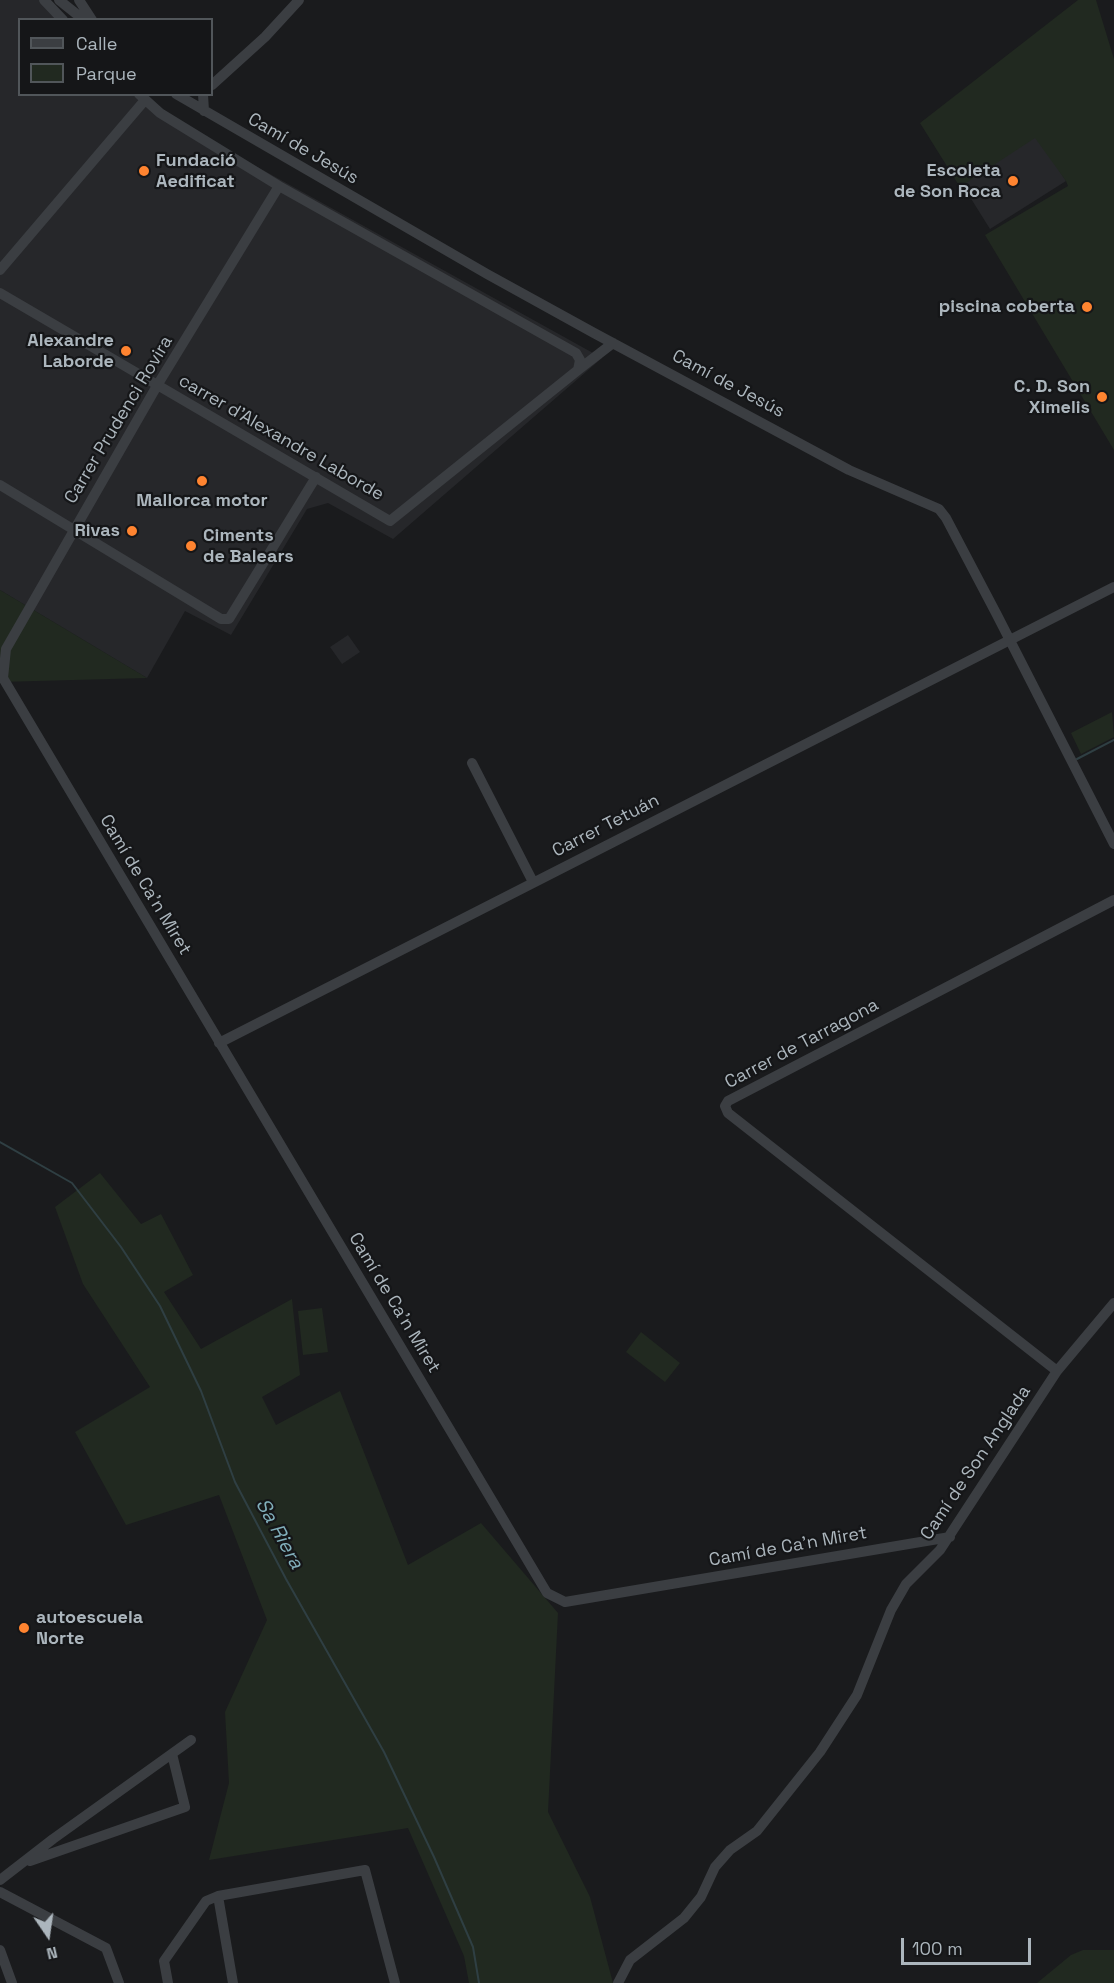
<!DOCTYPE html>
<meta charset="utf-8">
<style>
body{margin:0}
#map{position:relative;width:1114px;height:1983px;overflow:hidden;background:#1a1b1d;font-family:"Space Grotesk",sans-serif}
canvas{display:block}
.legend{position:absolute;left:18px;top:18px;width:195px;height:78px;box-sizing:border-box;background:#151618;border:2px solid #51565a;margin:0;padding:8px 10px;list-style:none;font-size:18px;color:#acb6bd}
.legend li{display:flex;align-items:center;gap:12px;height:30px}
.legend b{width:30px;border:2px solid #51565a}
.north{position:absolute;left:18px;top:1905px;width:60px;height:60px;-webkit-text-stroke:4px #151618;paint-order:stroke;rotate:167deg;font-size:16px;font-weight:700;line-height:24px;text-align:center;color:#acb6bd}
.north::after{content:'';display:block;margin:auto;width:21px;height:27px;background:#acb6bd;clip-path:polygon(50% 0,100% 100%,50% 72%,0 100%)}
.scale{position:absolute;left:901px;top:1938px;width:130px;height:27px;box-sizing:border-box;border:3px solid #acb6bd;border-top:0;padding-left:8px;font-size:18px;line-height:21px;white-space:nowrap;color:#acb6bd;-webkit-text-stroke:4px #151618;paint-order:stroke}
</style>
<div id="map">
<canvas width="1114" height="1983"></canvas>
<ul class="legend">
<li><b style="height:8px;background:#3b3e42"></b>Calle</li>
<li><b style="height:16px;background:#212920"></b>Parque</li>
</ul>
<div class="north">N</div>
<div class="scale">100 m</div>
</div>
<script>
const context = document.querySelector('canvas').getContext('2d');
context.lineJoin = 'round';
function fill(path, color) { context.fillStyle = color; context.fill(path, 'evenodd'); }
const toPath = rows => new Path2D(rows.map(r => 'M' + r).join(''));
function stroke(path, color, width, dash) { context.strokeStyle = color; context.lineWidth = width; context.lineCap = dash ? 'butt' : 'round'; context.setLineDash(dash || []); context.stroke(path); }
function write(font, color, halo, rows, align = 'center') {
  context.font = font + ' "Space Grotesk",sans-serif'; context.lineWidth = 4.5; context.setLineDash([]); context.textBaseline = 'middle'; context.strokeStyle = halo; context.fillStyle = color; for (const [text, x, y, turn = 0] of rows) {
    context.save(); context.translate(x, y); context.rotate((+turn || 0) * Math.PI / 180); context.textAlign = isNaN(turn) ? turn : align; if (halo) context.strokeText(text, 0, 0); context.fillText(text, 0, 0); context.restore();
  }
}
const built = toPath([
 [0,0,41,0,61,19,20,20,20,94,139,95,160,113,602,358,393,539,328,503,307,509,231,635,185,611,147,678,0,590],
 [1036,134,1066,181,990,229,960,181],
 [348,635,360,652,342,664,330,647]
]);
const green = toPath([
 [1078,0,1096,0,1114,59,1114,450,985,235,1068,186,1066,181,1035,138,960,187,920,123],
 [0,590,147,678,0,682],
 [1112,712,1114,737,1081,754,1071,733],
 [100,1173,141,1224,161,1214,193,1275,164,1292,201,1349,292,1299,300,1375,262,1397,276,1425,340,1391,408,1565,481,1523,558,1613,548,1812,590,1897,613,1983,469,1983,464,1956,408,1828,209,1860,229,1783,225,1712,267,1620,219,1495,126,1525,75,1432,150,1387,83,1284,55,1207],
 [322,1308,328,1352,303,1355,298,1311],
 [641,1332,680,1363,665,1382,626,1352],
 [1083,1950,1114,1950,1114,1983,1037,1983,1071,1955]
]);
const stream = toPath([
 [1077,759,1114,740],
 [0,1142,72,1183,121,1247,160,1306,201,1391,235,1482,286,1579,384,1752,434,1857,473,1947,479,1983]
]);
const minor = toPath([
 [44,0,63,20],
 [59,0,84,20],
 [79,0,92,20],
 [212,85,265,37,299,0],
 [176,94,487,274,594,333,849,470,939,509,946,518,997,615,1114,844],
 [203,94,204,111],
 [279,186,158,384,6,649,3,678,547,1593,565,1602,950,1537],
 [0,270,145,100],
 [0,293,390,521,578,370,580,360,576,353,279,186,160,113,139,94],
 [578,370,613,343],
 [0,485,221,619,229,619,316,477],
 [472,763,533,882],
 [219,1043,1114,587],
 [1057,1371,728,1113,725,1106,728,1101,1114,900],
 [30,1861,185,1807,172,1754],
 [0,1880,53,1839,191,1740],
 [0,1892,106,1948,119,1983],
 [218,1896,233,1983],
 [0,1950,12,1983],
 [168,1983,164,1961,206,1901,218,1896,365,1870,395,1983],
 [618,1983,630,1960,684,1918,701,1897,715,1867,730,1850,757,1831,820,1752,857,1695,891,1610,906,1584,940,1550,1057,1371,1114,1303]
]);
const markers = [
 [144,171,6,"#ff8430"],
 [1013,181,6,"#ff8430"],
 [1087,307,6,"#ff8430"],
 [126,351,6,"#ff8430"],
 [1102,397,6,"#ff8430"],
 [202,481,6,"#ff8430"],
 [132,531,6,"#ff8430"],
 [191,546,6,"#ff8430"],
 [24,1628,6,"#ff8430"]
];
const streetNames = [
 ["Camí de Jesús",303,149,30],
 ["Camí de Jesús",728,384,28],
 ["Carrer Prudenci Rovira",119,420,-59],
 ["carrer d'Alexandre Laborde",281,438,30],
 ["Carrer Tetuán",606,826,-27],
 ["Camí de Ca'n Miret",145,885,59],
 ["Carrer de Tarragona",802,1044,-28],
 ["Camí de Ca'n Miret",394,1303,59],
 ["Camí de Son Anglada",976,1463,-56],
 ["Camí de Ca'n Miret",788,1547,-10]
];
const poiNames = [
 ["Fundació",156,161,"left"],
 ["Aedificat",156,182,"left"],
 ["Escoleta",1001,171],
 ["de Son Roca",1001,192],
 ["piscina coberta",1075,307],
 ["Alexandre",114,341],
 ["Laborde",114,362],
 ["C. D. Son",1090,387],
 ["Ximelis",1090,408],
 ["Mallorca motor",202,501,"center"],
 ["Rivas",120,531],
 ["Ciments",203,536,"left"],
 ["de Balears",203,557,"left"],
 ["autoescuela",36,1618,"left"],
 ["Norte",36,1639,"left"]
];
const waterNames = [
 ["Sa Riera",279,1534,61]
];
fill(built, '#26272a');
fill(green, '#212920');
stroke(stream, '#2f3f43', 2);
stroke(minor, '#3b3e42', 10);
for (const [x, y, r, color] of markers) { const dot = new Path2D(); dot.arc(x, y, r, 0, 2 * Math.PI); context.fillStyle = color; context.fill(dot); stroke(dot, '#151618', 2); }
write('18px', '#acb6bd', '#151618', streetNames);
write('bold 18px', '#acb6bd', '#151618', poiNames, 'right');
write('italic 20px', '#81aeba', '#151618', waterNames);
</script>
